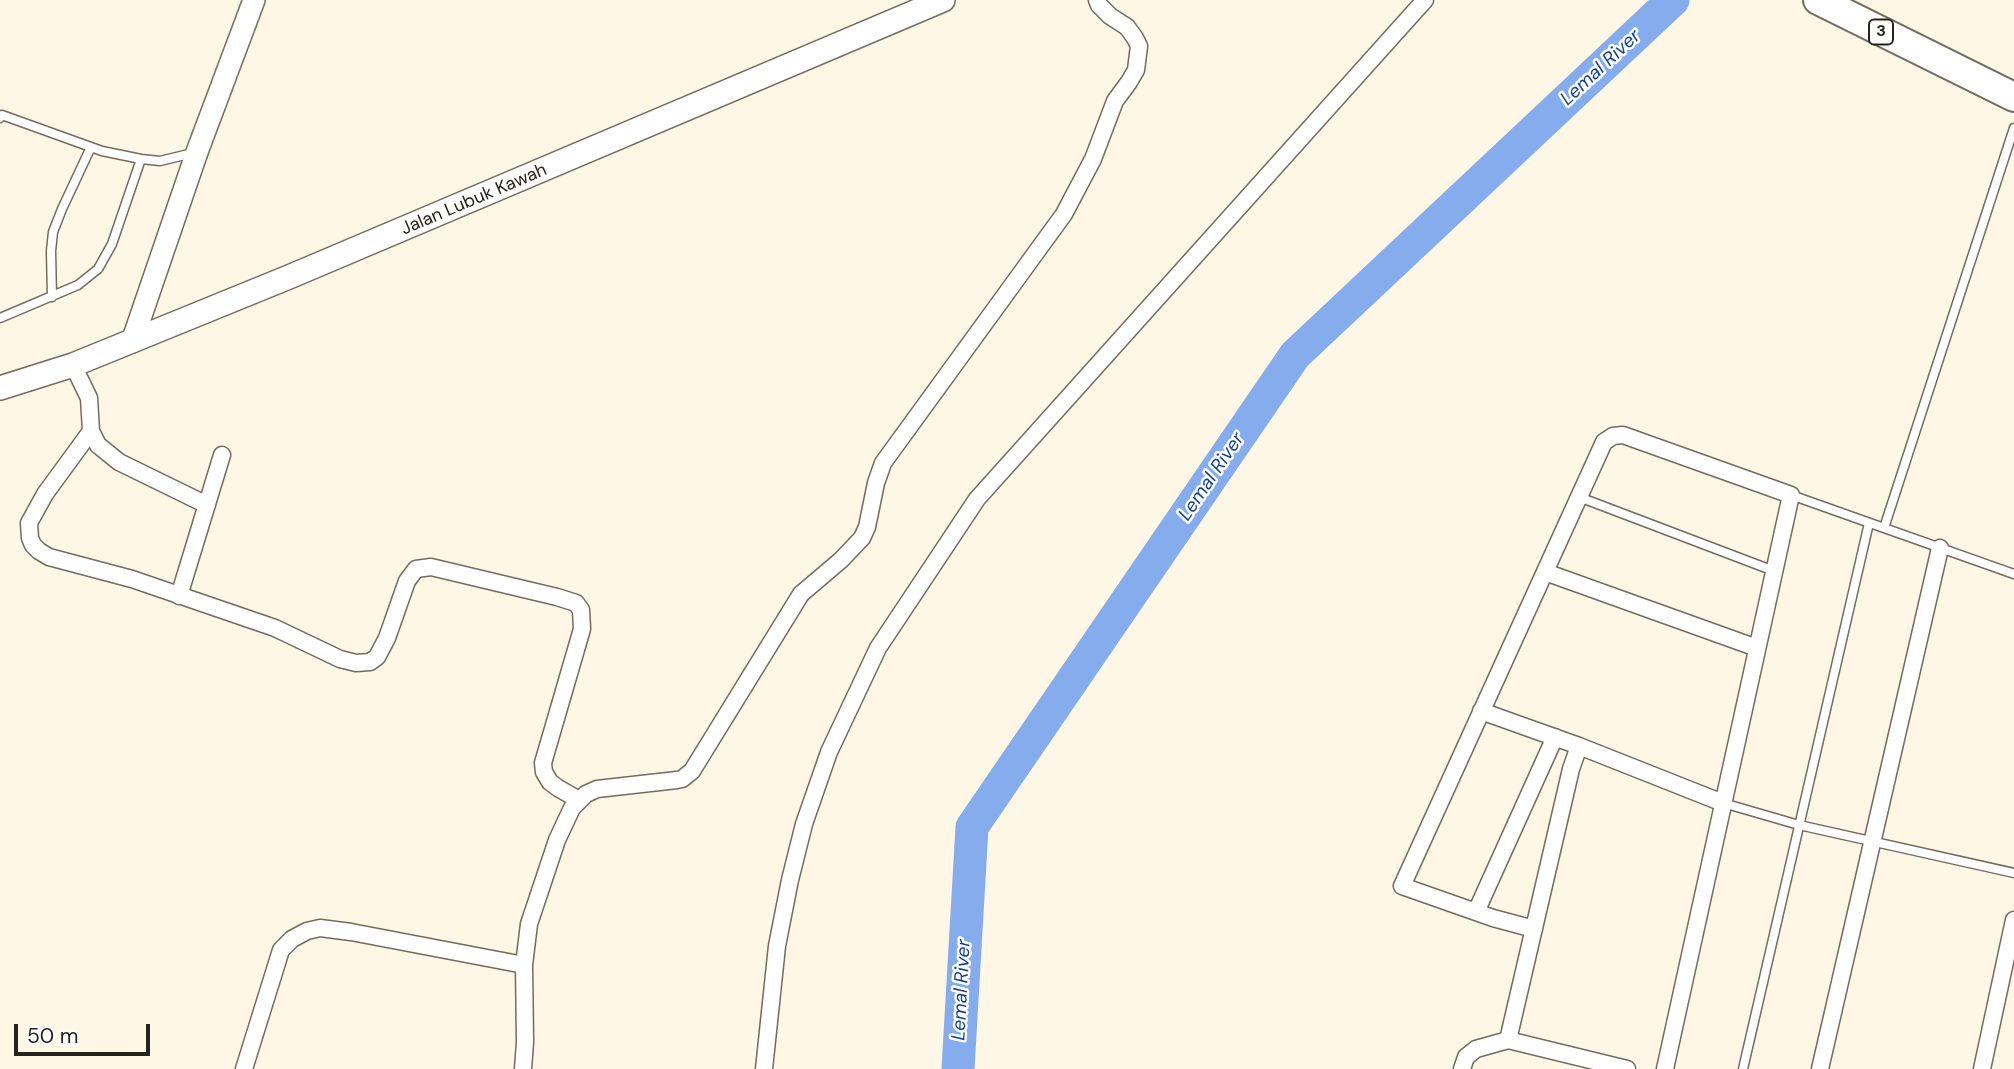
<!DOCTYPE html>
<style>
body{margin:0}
#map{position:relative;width:2014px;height:1069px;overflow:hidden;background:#fef7e6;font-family:"DM Sans",sans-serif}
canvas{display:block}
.scale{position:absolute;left:14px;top:1024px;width:136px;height:32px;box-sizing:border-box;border:4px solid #25231d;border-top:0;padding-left:9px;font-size:21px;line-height:24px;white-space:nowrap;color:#25231d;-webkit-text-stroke:5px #fff;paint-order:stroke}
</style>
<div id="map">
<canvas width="2014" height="1069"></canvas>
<div class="scale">50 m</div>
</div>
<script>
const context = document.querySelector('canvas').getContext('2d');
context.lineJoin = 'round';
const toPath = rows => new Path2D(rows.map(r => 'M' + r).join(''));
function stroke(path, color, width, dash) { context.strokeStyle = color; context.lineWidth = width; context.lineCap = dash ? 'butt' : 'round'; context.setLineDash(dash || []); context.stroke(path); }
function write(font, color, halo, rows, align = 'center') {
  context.font = font + ' "DM Sans",sans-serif'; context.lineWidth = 5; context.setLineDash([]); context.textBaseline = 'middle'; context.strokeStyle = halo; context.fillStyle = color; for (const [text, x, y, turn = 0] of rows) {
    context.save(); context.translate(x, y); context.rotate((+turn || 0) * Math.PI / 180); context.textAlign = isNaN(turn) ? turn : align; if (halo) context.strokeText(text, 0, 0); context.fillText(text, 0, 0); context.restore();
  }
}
const river = toPath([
 [958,1069,972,827,1295,355,1673,0]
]);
const service = toPath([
 [0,118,2,115,102,151,141,159,160,161,193,153],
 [52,297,51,251,53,232,62,209,91,147],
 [0,318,78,285,98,269,112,244,141,159],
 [1791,495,2014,574],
 [1579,497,1774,571],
 [1884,528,2014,128],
 [1723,803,1799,825,2014,873],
 [1743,1069,1869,523]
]);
const minor = toPath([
 [73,365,89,398,91,431,98,445,119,462,207,505],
 [91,431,45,494,29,523,30,538,33,545,39,551,49,557,132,579,275,628,340,659,356,663,370,662,377,657,387,638,407,581,416,569,431,567,557,597,576,603,581,610,582,629,543,763,544,772,550,782,558,788,579,800],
 [1545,572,1757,648],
 [179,596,222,455],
 [1481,711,1579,746,1723,803],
 [1476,912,1555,737],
 [1534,929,1493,918,1402,886,1604,442,1613,436,1623,435,1791,495,1665,1069],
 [1508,1040,1571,769,1579,746],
 [244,1069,281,950,292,939,307,931,320,928,351,932,524,965],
 [523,1069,525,1042,524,965,529,924,557,840,572,808,586,794,597,789,677,780,682,779,692,771,801,594,841,560,862,538,867,527,876,483,883,463,1064,214,1093,159,1115,101,1129,82,1136,70,1139,46,1135,38,1127,27,1110,16,1099,5,1097,0],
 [764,1069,777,946,790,880,804,824,829,752,878,648,977,499,1425,0],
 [1462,1069,1466,1057,1476,1049,1508,1040,1627,1069],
 [1820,1069,1940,548],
 [1982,1069,2014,920]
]);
const tertiary = toPath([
 [132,342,197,152,254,0]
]);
const secondary = toPath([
 [0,388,73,365,289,277,943,0]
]);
const trunk = toPath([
 [1818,0,2014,97]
]);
const shields = [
 [1881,32,24]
];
const shieldNames = [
 ["3",1881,32]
];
const streetNames = [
 ["Jalan Lubuk Kawah",474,200,-23]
];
const waterNames = [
 ["Lemal River",1601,68,-43],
 ["Lemal River",1212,477,-56],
 ["Lemal River",962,990,-87]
];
stroke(river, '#85aced', 33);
stroke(service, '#736c5e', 11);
stroke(minor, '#736c5e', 19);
stroke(tertiary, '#736c5e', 24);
stroke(secondary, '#736c5e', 26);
stroke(trunk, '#736c5e', 32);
stroke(service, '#fff', 8);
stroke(minor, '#fff', 16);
stroke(tertiary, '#fff', 21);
stroke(secondary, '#fff', 23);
stroke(trunk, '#fff', 28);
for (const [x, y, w] of shields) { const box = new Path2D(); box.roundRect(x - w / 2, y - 12.5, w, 25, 5); context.fillStyle = '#fff'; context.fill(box); stroke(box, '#25231d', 2); }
write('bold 16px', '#25231d', null, shieldNames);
write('18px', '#25231d', '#fff', streetNames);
write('italic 19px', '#14418c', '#fff', waterNames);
</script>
